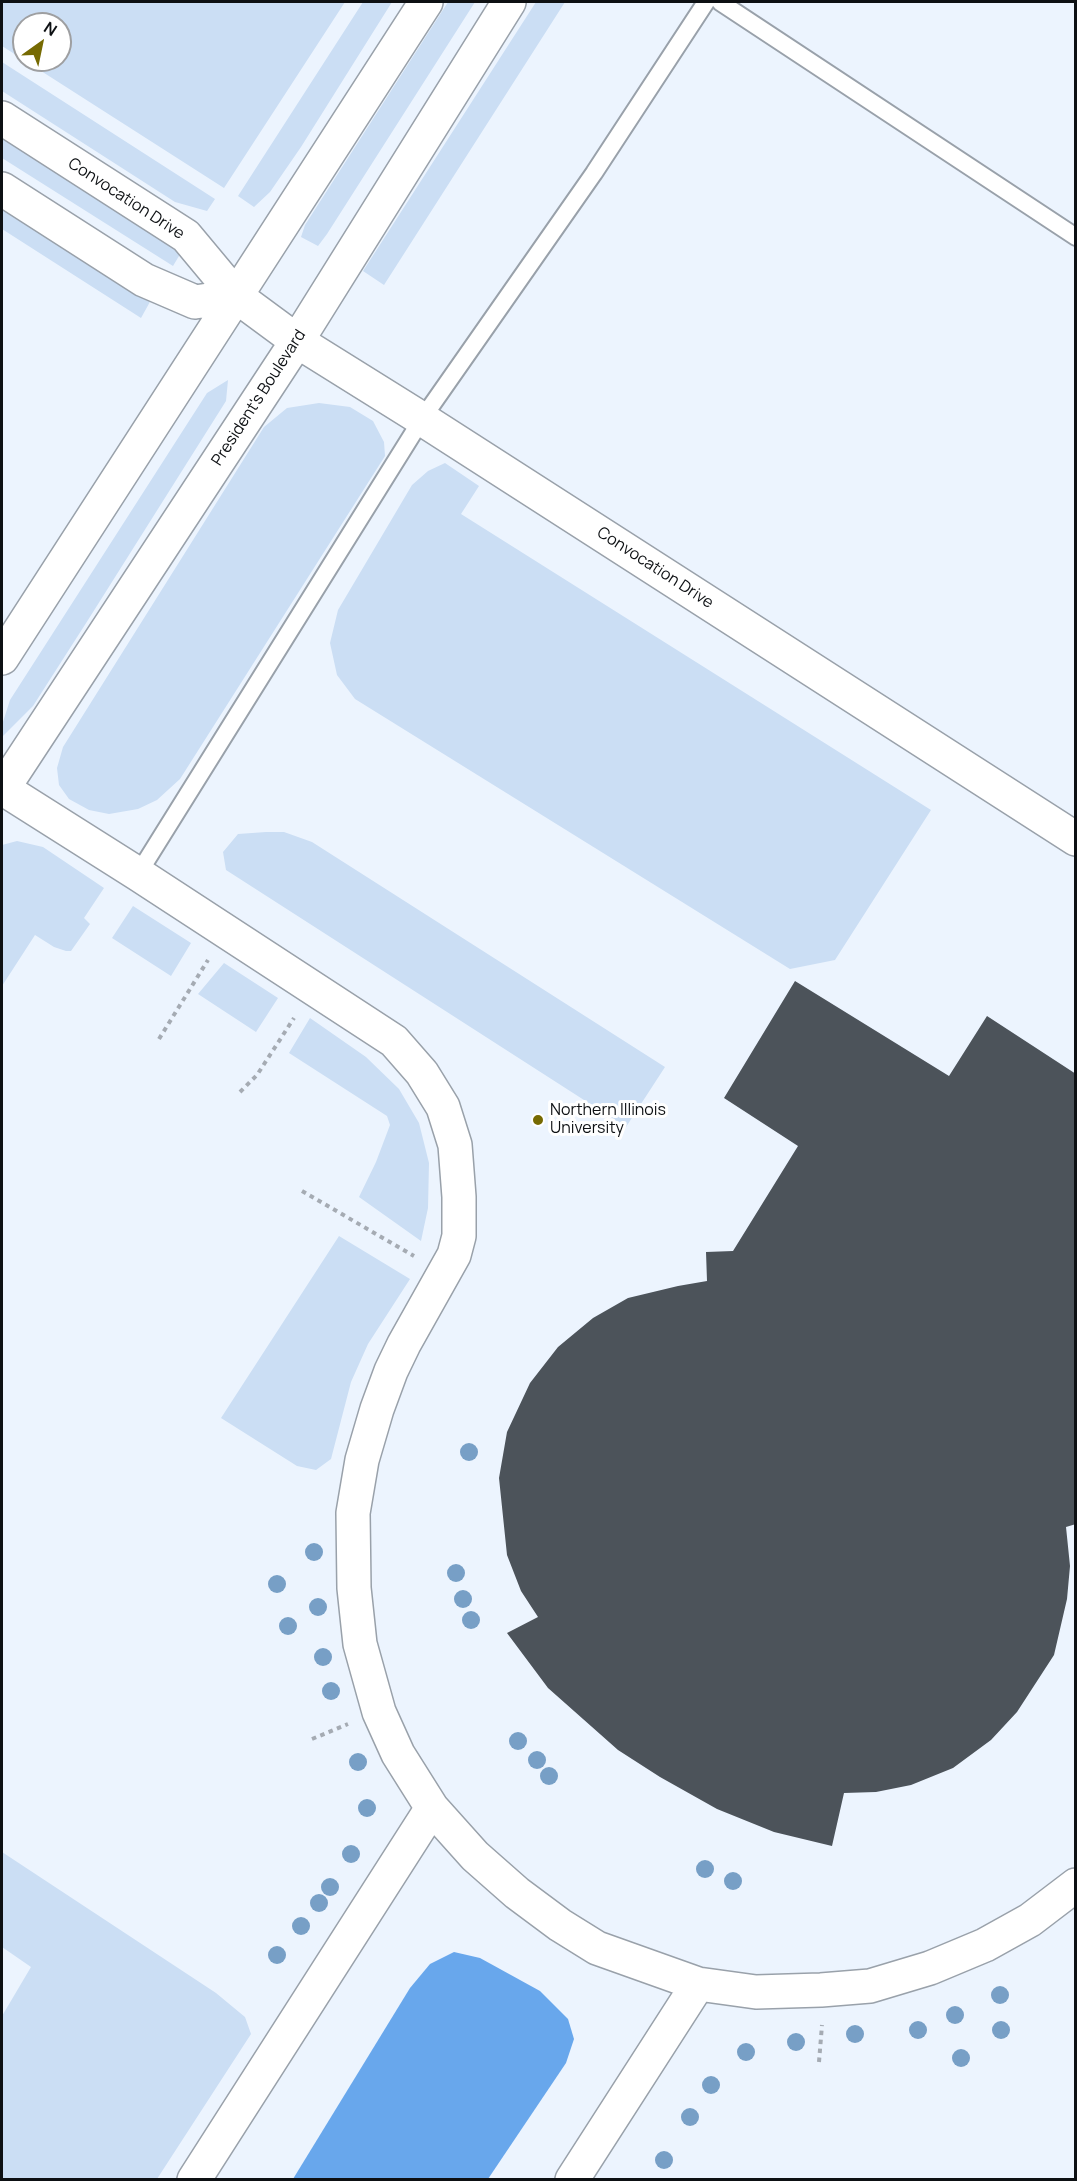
<!DOCTYPE html>
<style>
body{margin:0}
#map{position:relative;width:1077px;height:2181px;overflow:hidden;background:#ecf4fe;font-family:Manrope,sans-serif}
canvas{display:block}
.frame{position:absolute;inset:0;border:3px solid #0d1013;pointer-events:none}
.north{position:absolute;left:12px;top:12px;width:60px;height:60px;box-sizing:border-box;background:#fff;border:2px solid #9e9fa1;border-radius:50%;rotate:33deg;font-size:16px;font-weight:700;line-height:24px;text-align:center;color:#0d1013}
.north::after{content:'';display:block;margin:auto;width:21px;height:27px;background:#766a02;clip-path:polygon(50% 0,100% 100%,50% 72%,0 100%)}
</style>
<div id="map">
<canvas width="1077" height="2181"></canvas>
<div class="frame"></div>
<div class="north">N</div>
</div>
<script>
const context = document.querySelector('canvas').getContext('2d');
context.lineJoin = 'round';
function fill(path, color) { context.fillStyle = color; context.fill(path, 'evenodd'); }
const toPath = rows => new Path2D(rows.map(r => 'M' + r).join(''));
function stroke(path, color, width, dash) { context.strokeStyle = color; context.lineWidth = width; context.lineCap = dash ? 'butt' : 'round'; context.setLineDash(dash || []); context.stroke(path); }
function write(font, color, halo, rows, align = 'center') {
  context.font = font + ' Manrope,sans-serif'; context.lineWidth = 6; context.setLineDash([]); context.textBaseline = 'middle'; context.strokeStyle = halo; context.fillStyle = color; for (const [text, x, y, turn = 0] of rows) {
    context.save(); context.translate(x, y); context.rotate((+turn || 0) * Math.PI / 180); context.textAlign = isNaN(turn) ? turn : align; if (halo) context.strokeText(text, 0, 0); context.fillText(text, 0, 0); context.restore();
  }
}
const green = toPath([
 [2,2,345,2,224,188,2,46],
 [24,24,60,24,60,60,24,60],
 [363,2,392,2,301,147,270,192,254,207,238,196],
 [448,2,475,2,327,234,318,246,301,237,305,225],
 [536,2,565,2,384,285,363,271],
 [2,62,215,199,207,211,175,202,2,91],
 [2,134,182,251,173,266,2,158],
 [2,201,151,300,141,318,2,229],
 [228,380,226,401,88,620,33,706,2,737,2,725,10,700,207,393],
 [319,403,350,407,373,421,384,442,385,456,180,779,157,800,138,809,109,814,89,810,69,799,59,785,57,768,63,747,264,427,287,408],
 [445,463,479,486,461,514,931,810,835,960,790,969,355,699,337,675,330,643,338,610,412,485,428,471],
 [266,832,284,832,312,842,665,1067,626,1127,226,870,223,852,238,834],
 [17,841,43,847,104,888,84,918,90,924,71,951,66,951,54,947,35,935,2,986,2,845],
 [133,906,191,943,171,976,112,938],
 [224,963,278,998,256,1032,198,994],
 [310,1018,366,1057,399,1089,419,1123,429,1163,428,1208,421,1241,359,1197,376,1162,390,1125,387,1116,289,1053],
 [339,1236,410,1279,368,1344,351,1382,331,1459,316,1470,297,1466,221,1418],
 [2,1852,216,1993,245,2017,251,2034,157,2179,2,2179,2,2016,31,1967,2,1947]
]);
const water = toPath([
 [454,1952,480,1958,540,1991,568,2019,574,2039,566,2063,488,2179,293,2179,410,1988,430,1964]
]);
const building = toPath([
 [795,981,949,1076,987,1016,1076,1074,1076,1524,1066,1527,1070,1566,1067,1599,1054,1655,1017,1712,991,1740,953,1768,911,1785,876,1792,844,1793,832,1846,774,1832,717,1809,660,1777,618,1750,548,1688,507,1633,538,1617,521,1591,507,1555,499,1478,507,1432,530,1383,558,1347,593,1318,628,1298,678,1286,707,1281,706,1252,733,1251,798,1146,724,1098]
]);
const path = toPath([
 [159,1039,208,960],
 [240,1092,257,1075,294,1018],
 [302,1191,414,1256],
 [312,1739,348,1724],
 [819,2062,822,2025]
]);
const lane = toPath([
 [720,2,1076,237],
 [138,874,422,419,594,173,706,2]
]);
const street = toPath([
 [2,118,186,236,236,296,297,341,422,419,1076,839],
 [2,189,144,280,195,302,236,296],
 [2,658,426,2],
 [2,788,138,874,394,1041,422,1073,443,1107,455,1145,459,1197,459,1236,454,1255,404,1344,391,1371,377,1409,362,1460,353,1513,354,1588,360,1644,379,1712,398,1754,432,1808,475,1856,517,1893,560,1925,597,1948,698,1984,756,1992,821,1990,870,1986,930,1968,985,1945,1030,1920,1076,1885],
 [2,790,297,341,509,2],
 [194,2180,432,1808],
 [572,2180,698,1984]
]);
const trees = [
 [469,1452],
 [314,1552],
 [456,1573],
 [277,1584],
 [463,1599],
 [318,1607],
 [471,1620],
 [288,1626],
 [323,1657],
 [331,1691],
 [518,1741],
 [537,1760],
 [358,1762],
 [549,1776],
 [367,1808],
 [351,1854],
 [705,1869],
 [733,1881],
 [330,1887],
 [319,1903],
 [301,1926],
 [277,1955],
 [1000,1995],
 [955,2015],
 [918,2030],
 [1001,2030],
 [855,2034],
 [796,2042],
 [746,2052],
 [961,2058],
 [711,2085],
 [690,2117],
 [664,2160]
];
const markers = [
 [538,1120,6,"#766a02"]
];
const streetNames = [
 ["Convocation Drive",126,199,33],
 ["President's Boulevard",259,398,-57],
 ["Convocation Drive",655,568,33]
];
const poiNames = [
 ["Northern Illinois",550,1111],
 ["University",550,1129]
];
fill(green, '#cbdef4');
fill(water, '#68a7ec');
fill(building, '#4c535a');
stroke(lane, '#99a1aa', 20);
stroke(street, '#99a1aa', 36);
stroke(path, '#a5abb3', 4, [4.5, 4.5]);
stroke(lane, '#fff', 16);
stroke(street, '#fff', 33);
context.fillStyle = '#779fc6';
for (const [x, y] of trees) { context.beginPath(); context.arc(x, y, 9, 0, 2 * Math.PI); context.fill(); }
for (const [x, y, r, color] of markers) { const dot = new Path2D(); dot.arc(x, y, r, 0, 2 * Math.PI); context.fillStyle = color; context.fill(dot); stroke(dot, '#fff', 2); }
write('16px', '#0d1013', '#fff', streetNames);
write('16px', '#0d1013', '#fff', poiNames, 'left');
</script>
